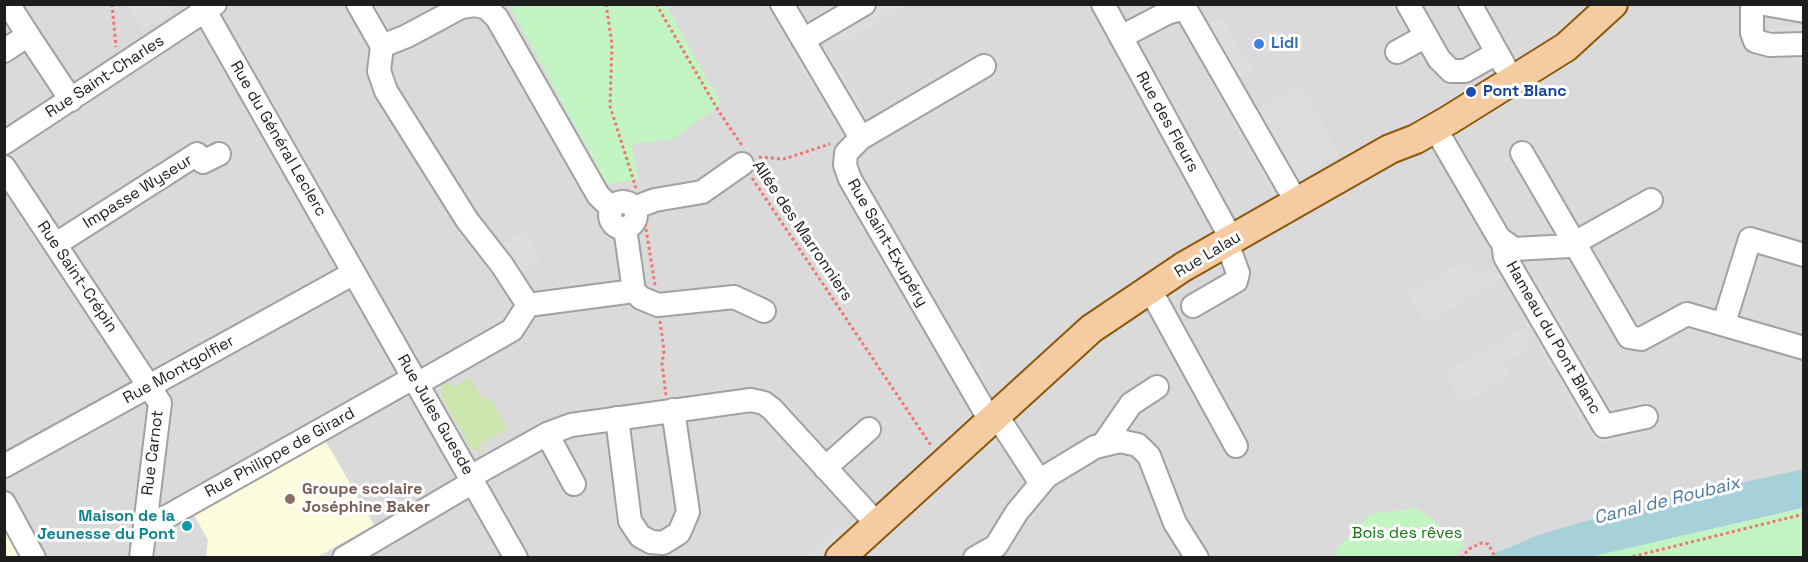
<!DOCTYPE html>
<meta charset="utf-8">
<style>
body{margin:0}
#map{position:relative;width:1808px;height:562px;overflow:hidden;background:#eee9e3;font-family:"Space Grotesk",sans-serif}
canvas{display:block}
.frame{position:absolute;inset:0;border:6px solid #1d1d1d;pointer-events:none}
</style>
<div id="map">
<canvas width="1808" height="562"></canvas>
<div class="frame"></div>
</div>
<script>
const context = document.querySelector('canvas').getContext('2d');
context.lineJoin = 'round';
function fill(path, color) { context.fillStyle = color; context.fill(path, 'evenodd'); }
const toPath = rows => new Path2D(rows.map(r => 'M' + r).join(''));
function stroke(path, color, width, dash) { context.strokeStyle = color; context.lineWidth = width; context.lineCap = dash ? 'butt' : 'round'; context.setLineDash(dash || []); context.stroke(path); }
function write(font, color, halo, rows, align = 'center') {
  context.font = font + ' "Space Grotesk",sans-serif'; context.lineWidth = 6; context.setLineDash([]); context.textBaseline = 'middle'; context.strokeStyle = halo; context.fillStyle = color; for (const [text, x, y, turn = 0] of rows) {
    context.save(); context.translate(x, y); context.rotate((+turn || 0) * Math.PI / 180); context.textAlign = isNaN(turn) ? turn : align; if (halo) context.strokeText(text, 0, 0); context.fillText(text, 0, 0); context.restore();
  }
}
const residential = toPath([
 [4,5,1803,5,1803,469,1636,506,1538,535,1487,558,5,557]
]);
const education = toPath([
 [325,440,374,525,317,557,206,557,208,540,194,515],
 [5,526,22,557,5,557]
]);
const grass = toPath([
 [470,378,481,397,492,400,507,430,479,445,483,452,471,449,441,395,442,385,448,382,452,388]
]);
const park = toPath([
 [509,5,666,5,721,104,673,139,632,144,638,180,607,184],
 [1417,508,1465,544,1453,557,1335,557,1337,548,1371,514],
 [1802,509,1803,557,1590,558,1597,555]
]);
const parking = toPath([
 [127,5,169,5,173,13,142,31],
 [764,5,775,5,845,124,837,129],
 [829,5,908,5,839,46,818,11],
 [1203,10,1211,24,1223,17,1252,70,1237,79,1254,110,1302,85,1339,154,1272,193,1180,23],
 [1803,26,1803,38,1769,39,1769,27],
 [831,53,866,112,857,117,822,59],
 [524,231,542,260,516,276,498,247],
 [1466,259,1477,277,1497,266,1504,278,1425,324,1407,294],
 [1541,285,1611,408,1648,400,1651,433,1603,444,1587,434,1523,319,1532,313,1522,296],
 [1523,328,1534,346,1504,363,1511,376,1462,404,1444,373],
 [979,359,990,379,981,384,969,365],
 [842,523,848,530,817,557,803,557]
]);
const water = toPath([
 [1803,469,1803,508,1590,557,1487,557,1538,535,1636,506]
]);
const path = toPath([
 [112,4,116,47],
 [606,4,612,44,610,106,636,188],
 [656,4,718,110,743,147],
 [759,157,784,159,830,144],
 [752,178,932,447],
 [645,223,655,285],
 [660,321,664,350,662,364,666,395],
 [1461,558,1469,549,1481,543,1488,544,1496,558],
 [1627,558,1804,514]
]);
const minor = toPath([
 [201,4,516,558],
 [358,4,382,46,379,71,386,91,467,220,502,265,528,305],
 [782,4,861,138,846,153,845,165,850,179,991,422],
 [1103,4,1232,240],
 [1408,4,1439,59,1451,71,1465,71,1497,53],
 [1470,4,1504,65],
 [1752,4,1752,33,1755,41,1770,45,1804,44],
 [1765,4,1804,11],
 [12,10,28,35],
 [1121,37,1167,13,1185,8,1297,203],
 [803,40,864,4],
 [382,46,407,36,461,7,475,5,487,8,497,18,598,195,612,209],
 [4,51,28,35,71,100],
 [1397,52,1426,36],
 [1435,128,1499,238,1514,249,1569,246,1651,200],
 [861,138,984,66],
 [4,143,215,4],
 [1522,153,1629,337,1641,339,1687,314,1804,348],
 [4,167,160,403,141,558],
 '610 215a13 13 0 1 1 26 0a13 13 0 1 1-26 0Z',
 [634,208,655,200,702,192,742,164],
 [625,228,634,291],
 [1503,243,1505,257,1604,426,1646,417],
 [56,244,197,154,203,162,219,154],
 [1151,291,1236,446],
 [1193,306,1236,281,1238,273,1227,243],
 [1724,323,1750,239,1804,255],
 [417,384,512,330,528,305,634,291,641,298,658,305,734,297,764,311],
 [997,416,1040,482],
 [617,418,630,521,640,536,651,542,663,543,679,533,688,512,673,410],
 [547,434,574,484],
 [1104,443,1131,404,1157,387],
 [4,466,354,273],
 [825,468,869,429],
 [470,477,547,434,571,425,751,400,764,403,772,409,877,524],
 [4,503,34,558],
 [145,519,158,520,168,516,413,378],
 [344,558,473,482],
 [975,558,996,546,1017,512,1047,476,1095,447,1120,441,1138,445,1149,456,1175,523,1197,558]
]);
const major = toPath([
 [840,558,1091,329,1183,267,1390,149,1416,139,1449,120,1566,47,1613,4]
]);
const markers = [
 [1259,44,6,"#3f7fe0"],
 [1471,92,6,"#1a4fb4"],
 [290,499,6,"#8d6e63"],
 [187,526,6,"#0f9aa8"]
];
const shopNames = [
 ["Lidl",1271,44]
];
const streetNames = [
 ["Rue Saint-Charles",105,77,-33],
 ["Rue des Fleurs",1167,122,61],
 ["Rue du Général Leclerc",278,139,60],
 ["Impasse Wyseur",138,192,-32],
 ["Allée des Marronniers",802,231,56],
 ["Rue Saint-Exupéry",887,243,60],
 ["Rue Lalau",1208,255,-31],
 ["Rue Saint-Crépin",77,277,56],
 ["Hameau du Pont Blanc",1553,338,60],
 ["Rue Montgolfier",179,370,-29],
 ["Rue Jules Guesde",435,415,60],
 ["Rue Carnot",153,453,-83],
 ["Rue Philippe de Girard",280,453,-29]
];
const transitNames = [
 ["Pont Blanc",1483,92]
];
const educationNames = [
 ["Groupe scolaire",302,490],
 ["Joséphine Baker",302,508]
];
const cultureNames = [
 ["Maison de la",175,517],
 ["Jeunesse du Pont",175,535]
];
const parkNames = [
 ["Bois des rêves",1407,534]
];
const waterNames = [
 ["Canal de Roubaix",1667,501,-14]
];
fill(residential, '#dbdada');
fill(education, '#fdfbdd');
fill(grass, '#cce5ac');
fill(park, '#c3f5c3');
fill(parking, '#ddd');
fill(water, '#a6d1d9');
stroke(minor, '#a1a1a1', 26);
stroke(major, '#8c580a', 32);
stroke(path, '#f07672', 3, [3, 3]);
stroke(minor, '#fff', 22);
stroke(major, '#f5cba1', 28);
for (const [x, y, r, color] of markers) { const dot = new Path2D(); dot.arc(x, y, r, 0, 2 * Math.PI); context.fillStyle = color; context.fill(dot); stroke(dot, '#fff', 2); }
write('bold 16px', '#366cbe', '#fff', shopNames, 'left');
write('16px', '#1d1d1d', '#fff', streetNames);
write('bold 16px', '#164399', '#fff', transitNames, 'left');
write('bold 16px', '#785e54', '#fff', educationNames, 'left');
write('bold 16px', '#0d838f', '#fff', cultureNames, 'right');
write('16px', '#127414', '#fff', parkNames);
write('italic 18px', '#4d7b9f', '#fff', waterNames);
</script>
